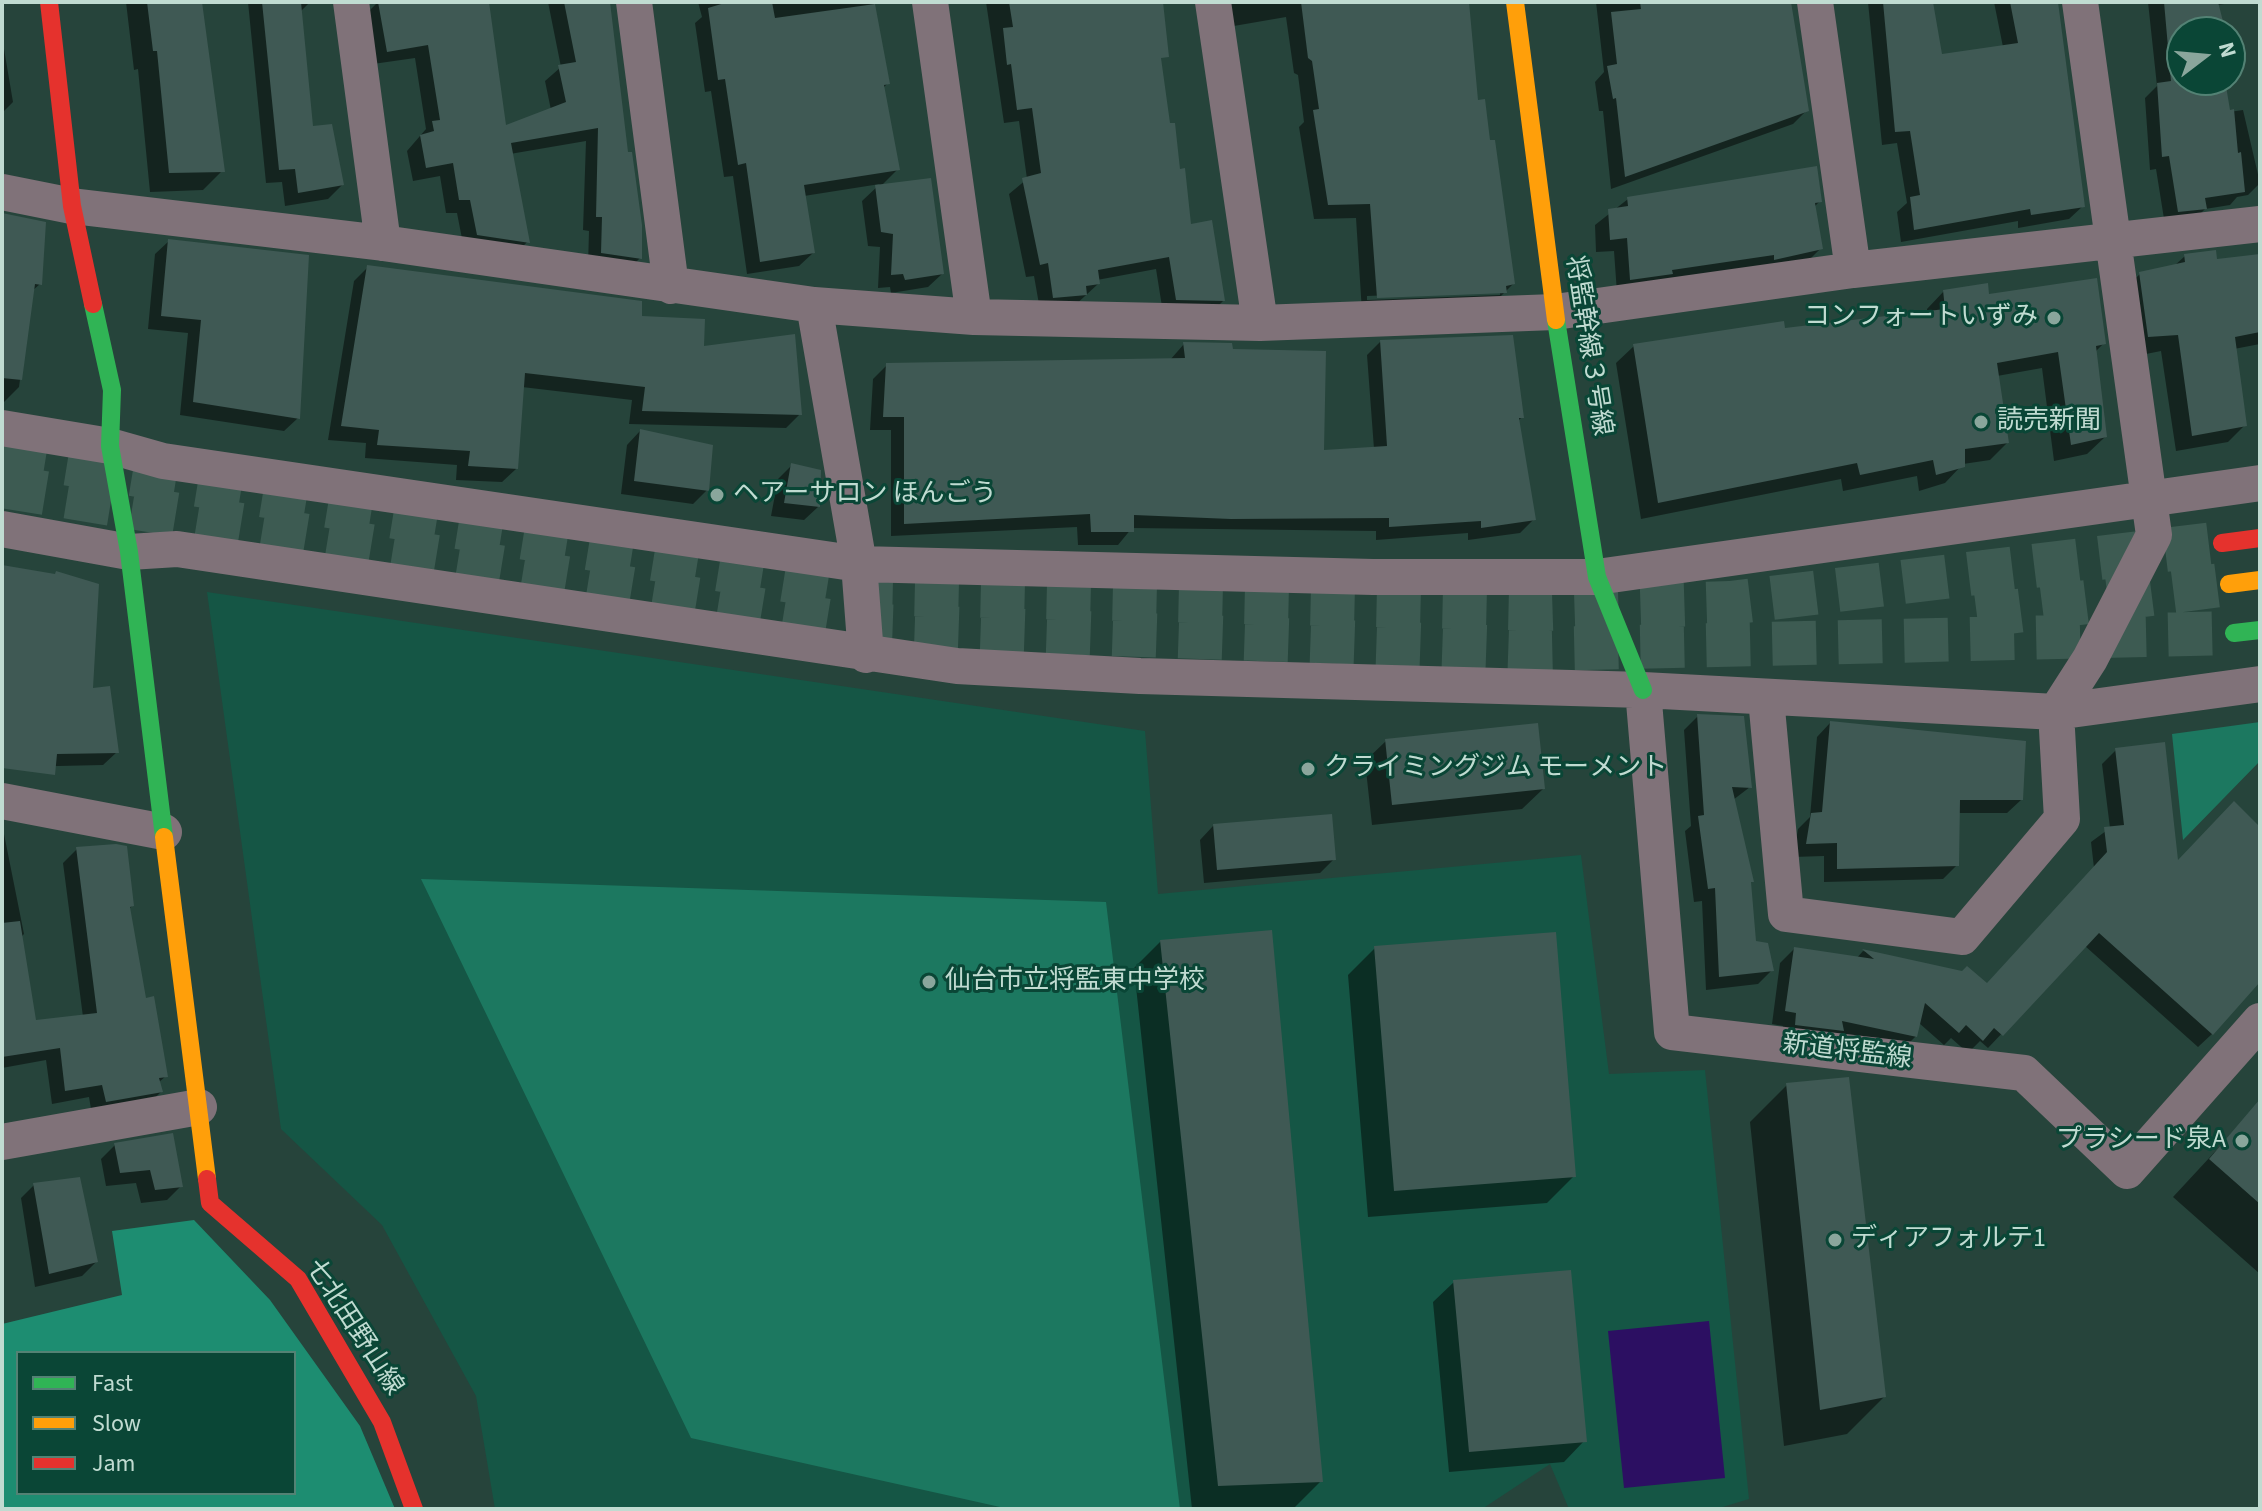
<!DOCTYPE html>
<meta charset="utf-8">
<style>
body{margin:0}
#map{position:relative;width:2262px;height:1511px;overflow:hidden;background:#26443b;font-family:"Source Sans 3",sans-serif}
canvas{display:block}
.frame{position:absolute;inset:0;border:4px solid #c0dbd1;pointer-events:none}
.legend{position:absolute;left:16px;top:1351px;width:280px;height:144px;box-sizing:border-box;background:#0a4636;border:2px solid #538274;margin:0;padding:10px 14px;list-style:none;font-size:24px;color:#c0dbd1}
.legend li{display:flex;align-items:center;gap:16px;height:40px}
.legend b{width:40px;border:2px solid #538274}
.north{position:absolute;left:2166px;top:16px;width:80px;height:80px;box-sizing:border-box;background:#0a4636;border:2px solid #538274;border-radius:50%;rotate:74deg;font-size:22px;font-weight:700;line-height:32px;text-align:center;color:#c0dbd1}
.north::after{content:'';display:block;margin:auto;width:28px;height:36px;background:#8aa69c;clip-path:polygon(50% 0,100% 100%,50% 72%,0 100%)}
</style>
<div id="map">
<canvas width="2262" height="1511"></canvas>
<div class="frame"></div>
<ul class="legend">
<li><b style="height:10px;background:#30b455"></b>Fast</li>
<li><b style="height:10px;background:#ff9f0a"></b>Slow</li>
<li><b style="height:10px;background:#e5322d"></b>Jam</li>
</ul>
<div class="north">N</div>
</div>
<script>
const context = document.querySelector('canvas').getContext('2d');
context.lineJoin = 'round';
function fill(path, color) { context.fillStyle = color; context.fill(path, 'evenodd'); }
const toPath = rows => new Path2D(rows.map(r => 'M' + r).join(''));
function stroke(path, color, width, dash) { context.strokeStyle = color; context.lineWidth = width; context.lineCap = dash ? 'butt' : 'round'; context.setLineDash(dash || []); context.stroke(path); }
function write(font, color, halo, rows, align = 'center') {
  context.font = font + ' "Source Sans 3","Noto Sans JP",sans-serif'; context.lineWidth = 6; context.setLineDash([]); context.textBaseline = 'middle'; context.strokeStyle = halo; context.fillStyle = color; for (const [text, x, y, turn = 0] of rows) {
    context.save(); context.translate(x, y); context.rotate((+turn || 0) * Math.PI / 180); context.textAlign = isNaN(turn) ? turn : align; if (halo) context.strokeText(text, 0, 0); context.fillText(text, 0, 0); context.restore();
  }
}
const built = toPath([
 [207,592,1145,731,1158,894,1581,855,1609,1074,1705,1070,1749,1499,1716,1509,1569,1509,1550,1464,1482,1509,495,1509,476,1396,382,1225,281,1129]
]);
const green = toPath([
 [2260,722,2260,761,2183,840,2172,734],
 [421,879,1106,902,1180,1509,1009,1509,691,1438]
]);
const forest = toPath([
 [194,1220,270,1300,360,1426,395,1509,2,1509,2,1324,122,1295,112,1231],
 [18,1353,294,1353,294,1493,18,1493]
]);
const water = toPath([
 [1709,1321,1725,1478,1624,1488,1608,1331]
]);
const shadow = toPath([
 [126,2,200,2,222,171,203,190,150,192,138,69,134,70],
 [248,2,310,2,301,11,311,129,342,185,328,199,285,206,282,182,266,183],
 [378,2,487,2,504,128,551,110,545,81,561,67,548,2,608,2,640,258,626,272,588,266,589,231,583,230,586,141,510,154,527,242,514,256,464,249,457,213,446,213,440,176,413,181,407,151,426,129,415,58,373,64,365,15],
 [698,2,874,2,888,83,882,89,898,169,880,187,942,274,928,287,891,293,890,287,878,288,880,247,868,246,862,201,880,184,804,196,813,253,799,266,747,274,733,176,724,177,711,91,705,92,695,23,702,17],
 [986,2,1060,2,1178,171,1189,226,1223,301,1210,314,1163,313,1156,269,1097,280,1098,284,1072,308,1040,310,1034,276,1026,277,1009,194,1027,179,1019,121,1004,123],
 [1224,2,1465,2,1477,102,1513,284,1490,307,1362,312,1356,218,1314,219,1299,127,1304,122,1298,75,1294,73,1286,17,1228,27],
 [1500,291,1500,295,1367,300,1367,296],
 [1596,2,1788,2,1807,110,1793,124,1611,189,1603,111,1599,111,1595,82,1604,72],
 [1868,2,1930,2,1940,57,2003,47,1994,2,2056,2,2083,206,2069,219,2018,228,2018,221,1901,242,1897,212,1907,203,1897,143,1882,145],
 [2148,2,2239,2,2217,5,2223,28,2219,32,2182,32,2182,80,2223,80,2229,112,2243,110,2260,183,2248,195,2237,197,2230,205,2205,209,2192,222,2165,225,2156,169,2150,170,2145,98,2157,86],
 [2,37,13,102,2,113],
 [1628,199,1820,201,1814,207,1821,248,1807,262,1617,293,1614,251,1596,252,1595,225],
 [2,215,40,284,32,291,19,387,2,404],
 [169,241,298,418,284,431,180,415,188,333,148,329,155,254],
 [2185,256,2216,261,2260,257,2260,344,2234,349,2245,425,2228,442,2176,451,2161,351,2141,355,2123,290,2140,274,2174,266],
 [368,267,640,318,701,348,800,414,786,428,629,424,632,400,522,387,516,469,502,482,456,480,457,465,365,458,366,443,328,440,354,281],
 [1944,291,1987,296,2104,343,2094,353,2105,437,2087,454,2054,461,2042,368,1997,376,2007,443,1990,460,1963,464,1945,483,1919,491,1917,476,1843,491,1841,479,1641,519,1616,363,1634,346,1927,313,1927,309],
 [1380,342,1522,417,1517,422,1534,519,1520,533,1468,540,1468,533,1376,540,1376,531,1132,528,1118,545,1078,545,1077,527,891,536,891,430,870,430,873,379,887,365,1170,360,1184,344,1231,351,1322,452,1374,449,1367,355],
 [640,431,707,490,693,504,621,494,627,445],
 [792,465,818,507,804,520,771,516,778,479],
 [2,567,90,690,117,752,103,765,15,767,2,742],
 [1698,716,1750,787,1733,800,1749,884,1754,943,1772,970,1758,984,1706,990,1702,901,1694,902,1685,831,1691,826,1684,730],
 [1830,723,2021,800,2007,813,1958,813,1957,865,1943,879,1824,882,1824,856,1793,857,1798,829,1810,817,1817,737],
 [1386,741,1543,789,1522,809,1372,825,1365,761],
 [2116,750,2176,864,2260,830,2260,930,2212,1034,2198,1047,2085,946,1988,1048,1980,1041,1968,1053,1951,1038,1944,1045,1919,1023,1916,1036,1902,1050,1782,1038,1783,1026,1772,1024,1780,963,1794,949,1856,959,1863,951,1962,973,1986,985,2094,868,2091,842,2110,828,2102,764],
 [2,824,24,934,21,937,35,1022,83,1017,63,863,77,849,132,906,128,910,144,1001,166,1076,158,1083,161,1092,147,1105,92,1115,89,1097,52,1104,46,1060,2,1068],
 [1213,826,1334,859,1320,873,1204,883,1200,840],
 [1161,941,1321,1481,1294,1508,1192,1509,1134,968],
 [1375,948,1574,1176,1547,1203,1368,1217,1348,975],
 [1787,1085,1884,1397,1847,1434,1784,1446,1750,1122],
 [2248,1116,2260,1126,2260,1274,2173,1197],
 [115,1145,181,1186,167,1200,141,1203,136,1183,106,1186,101,1159],
 [34,1185,96,1262,82,1276,35,1287,21,1198],
 [1454,1282,1584,1441,1564,1462,1449,1472,1433,1302]
]);
const building = toPath([
 [147,2,202,2,225,172,169,173,157,51,153,51],
 [262,2,301,2,313,126,332,124,344,185,298,193,295,169,279,170],
 [378,2,489,2,506,125,566,102,558,65,576,62,564,2,610,2,628,152,632,152,642,225,642,259,601,253,602,217,596,217,598,128,511,143,530,243,477,235,470,200,459,200,453,163,426,168,420,135,434,131,432,121,440,120,428,45,387,52],
 [728,2,772,2,775,18,875,4,890,84,884,85,900,170,804,185,815,253,760,262,746,163,738,165,725,79,718,80,712,37,708,8],
 [1009,2,1163,2,1169,57,1161,58,1170,123,1175,123,1180,169,1185,168,1191,224,1212,220,1225,301,1176,300,1169,257,1098,270,1100,284,1086,286,1087,295,1053,298,1048,263,1040,265,1022,178,1041,173,1032,108,1017,110,1011,64,1007,65,1003,28,1013,27],
 [1301,2,1469,2,1478,100,1485,99,1490,140,1495,140,1515,284,1506,286,1507,293,1377,298,1370,204,1328,205,1313,110,1319,109,1312,61,1308,58],
 [1640,2,1791,2,1809,111,1625,177,1616,98,1613,99,1607,66,1617,64,1611,12,1641,9],
 [1883,2,1933,2,1942,54,2018,43,2010,2,2058,2,2085,207,2031,215,2030,209,1914,230,1910,197,1920,195,1910,131,1895,132],
 [2164,2,2218,2,2225,29,2182,32,2182,80,2225,80,2230,110,2234,109,2238,153,2241,152,2245,192,2205,198,2207,209,2178,212,2169,156,2162,157,2157,83,2171,81],
 [1817,166,1822,202,1815,203,1823,249,1774,260,1774,255,1672,270,1673,274,1630,280,1627,238,1610,240,1608,209,1628,206,1627,197],
 [931,178,944,274,905,280,903,274,891,275,893,234,881,232,875,185],
 [2,213,46,222,42,285,35,284,22,380,2,378],
 [168,239,309,255,300,419,193,402,201,320,161,316],
 [2216,250,2217,259,2260,254,2260,332,2235,337,2247,426,2192,436,2178,335,2148,337,2139,272,2185,262,2184,254],
 [367,265,642,301,642,316,705,319,704,346,795,334,802,415,642,411,645,387,525,373,518,469,468,466,470,451,377,445,379,430,341,426],
 [2097,278,2106,344,2096,346,2107,437,2071,445,2058,352,1997,363,2009,443,1965,449,1965,467,1936,475,1933,460,1860,475,1857,463,1658,503,1633,344,1784,321,1785,328,1945,309,1943,290,1988,283,1989,294],
 [1513,335,1524,418,1519,418,1536,520,1481,528,1481,521,1389,527,1389,518,1231,519,1134,515,1134,532,1091,532,1090,514,904,524,904,417,883,417,886,363,1185,358,1183,342,1232,343,1233,349,1326,351,1324,450,1387,446,1380,340],
 [640,429,713,445,709,491,634,481],
 [791,463,821,470,820,507,784,503],
 [2,565,55,574,56,571,99,584,93,688,110,686,119,753,57,754,55,775,2,768],
 [1697,714,1744,716,1752,788,1732,787,1754,882,1751,882,1756,941,1768,943,1774,971,1719,977,1715,888,1708,889,1698,816,1704,815],
 [1830,721,2026,741,2023,800,1960,800,1959,866,1837,869,1837,843,1806,844,1811,813,1822,812],
 [1538,723,1545,789,1392,805,1385,739],
 [2165,742,2178,860,2234,801,2260,827,2260,982,2213,1035,2099,933,2003,1036,1994,1028,1983,1041,1966,1025,1959,1033,1925,1003,1917,1037,1842,1021,1844,1031,1795,1025,1796,1013,1785,1011,1794,947,1874,959,1862,949,1962,971,1967,966,1987,983,2107,852,2104,827,2124,825,2115,748],
 [1332,814,1336,860,1217,870,1213,824],
 [116,844,127,846,134,906,130,907,146,998,154,996,168,1077,159,1078,163,1092,106,1102,102,1085,65,1091,60,1048,2,1057,2,923,20,921,36,1020,97,1013,76,847],
 [1272,930,1323,1482,1218,1486,1160,940],
 [1556,932,1576,1177,1394,1191,1374,946],
 [1849,1077,1886,1397,1820,1410,1786,1083],
 [2260,1099,2260,1204,2209,1159],
 [173,1133,183,1187,155,1190,150,1170,120,1173,114,1143],
 [80,1177,98,1262,49,1274,33,1183],
 [1571,1270,1587,1442,1469,1452,1453,1280]
]);
const primaryTunnel = toPath([
 [2,453,865,593,1548,609,1730,603,2222,543],
 [2,486,853,625,1544,649,2234,633],
 [1977,616,2229,584]
]);
const street = toPath([
 [351,2,383,243],
 [634,2,671,286],
 [930,2,974,317],
 [1213,2,1260,323],
 [1815,2,1853,270],
 [2,192,72,206,383,243,814,305,974,317,1260,323,1555,312,1853,270,2260,224],
 [814,305,859,564,866,655],
 [2,428,110,446,163,461,859,564,1373,577,1597,577,2260,483],
 [2,529,129,552,177,549,957,666,1140,676,1643,690,2056,712,2260,684],
 [1643,690,1672,1032,2024,1073,2127,1171,2260,1021],
 [1766,698,1786,914,1962,937,2062,819,2056,712,2090,659,2154,535,2080,2],
 [2,801,164,832],
 [2,1142,199,1107]
]);
const fast = toPath([
 [93,304,112,390,110,446,129,552,164,837],
 [1556,320,1597,577,1643,690],
 [2234,633,2260,630]
]);
const slow = toPath([
 [1515,2,1556,320],
 [2229,584,2260,580],
 [164,837,207,1179]
]);
const jam = toPath([
 [49,2,72,206,93,304],
 [2222,543,2260,538],
 [207,1179,210,1203,298,1279,382,1422,414,1509]
]);
const markers = [
 [2054,318,8,"#8aa69c"],
 [1981,422,8,"#8aa69c"],
 [717,495,8,"#8aa69c"],
 [1308,769,8,"#8aa69c"],
 [929,982,8,"#8aa69c"],
 [2242,1141,8,"#8aa69c"],
 [1835,1240,8,"#8aa69c"]
];
const poiNames = [
 ["コンフォートいずみ",2038,318,"right"],
 ["読売新聞",1997,422],
 ["ヘアーサロン ほんごう",733,495],
 ["クライミングジム モーメント",1324,769],
 ["仙台市立将監東中学校",945,982],
 ["プラシード泉A",2226,1141,"right"],
 ["ディアフォルテ1",1851,1240]
];
const streetNames = [
 ["将監幹線３号線",1587,346,81],
 ["新道将監線",1847,1053,7],
 ["七北田野山線",353,1328,57]
];
fill(built, '#155645');
fill(green, '#1c7860');
fill(forest, '#1d8d71');
fill(water, '#2c0f62');
fill(shadow, '#0007');
fill(building, '#3f5954');
stroke(primaryTunnel, '#3d5b52', 44, [44, 22]);
stroke(street, '#807279', 36);
stroke(fast, '#30b455', 18);
stroke(slow, '#ff9f0a', 18);
stroke(jam, '#e5322d', 18);
for (const [x, y, r, color] of markers) { const dot = new Path2D(); dot.arc(x, y, r, 0, 2 * Math.PI); context.fillStyle = color; context.fill(dot); stroke(dot, '#0a4636', 3); }
write('26px', '#c0dbd1', '#0a4636', poiNames, 'left');
write('26px', '#c0dbd1', '#0a4636', streetNames);
</script>
